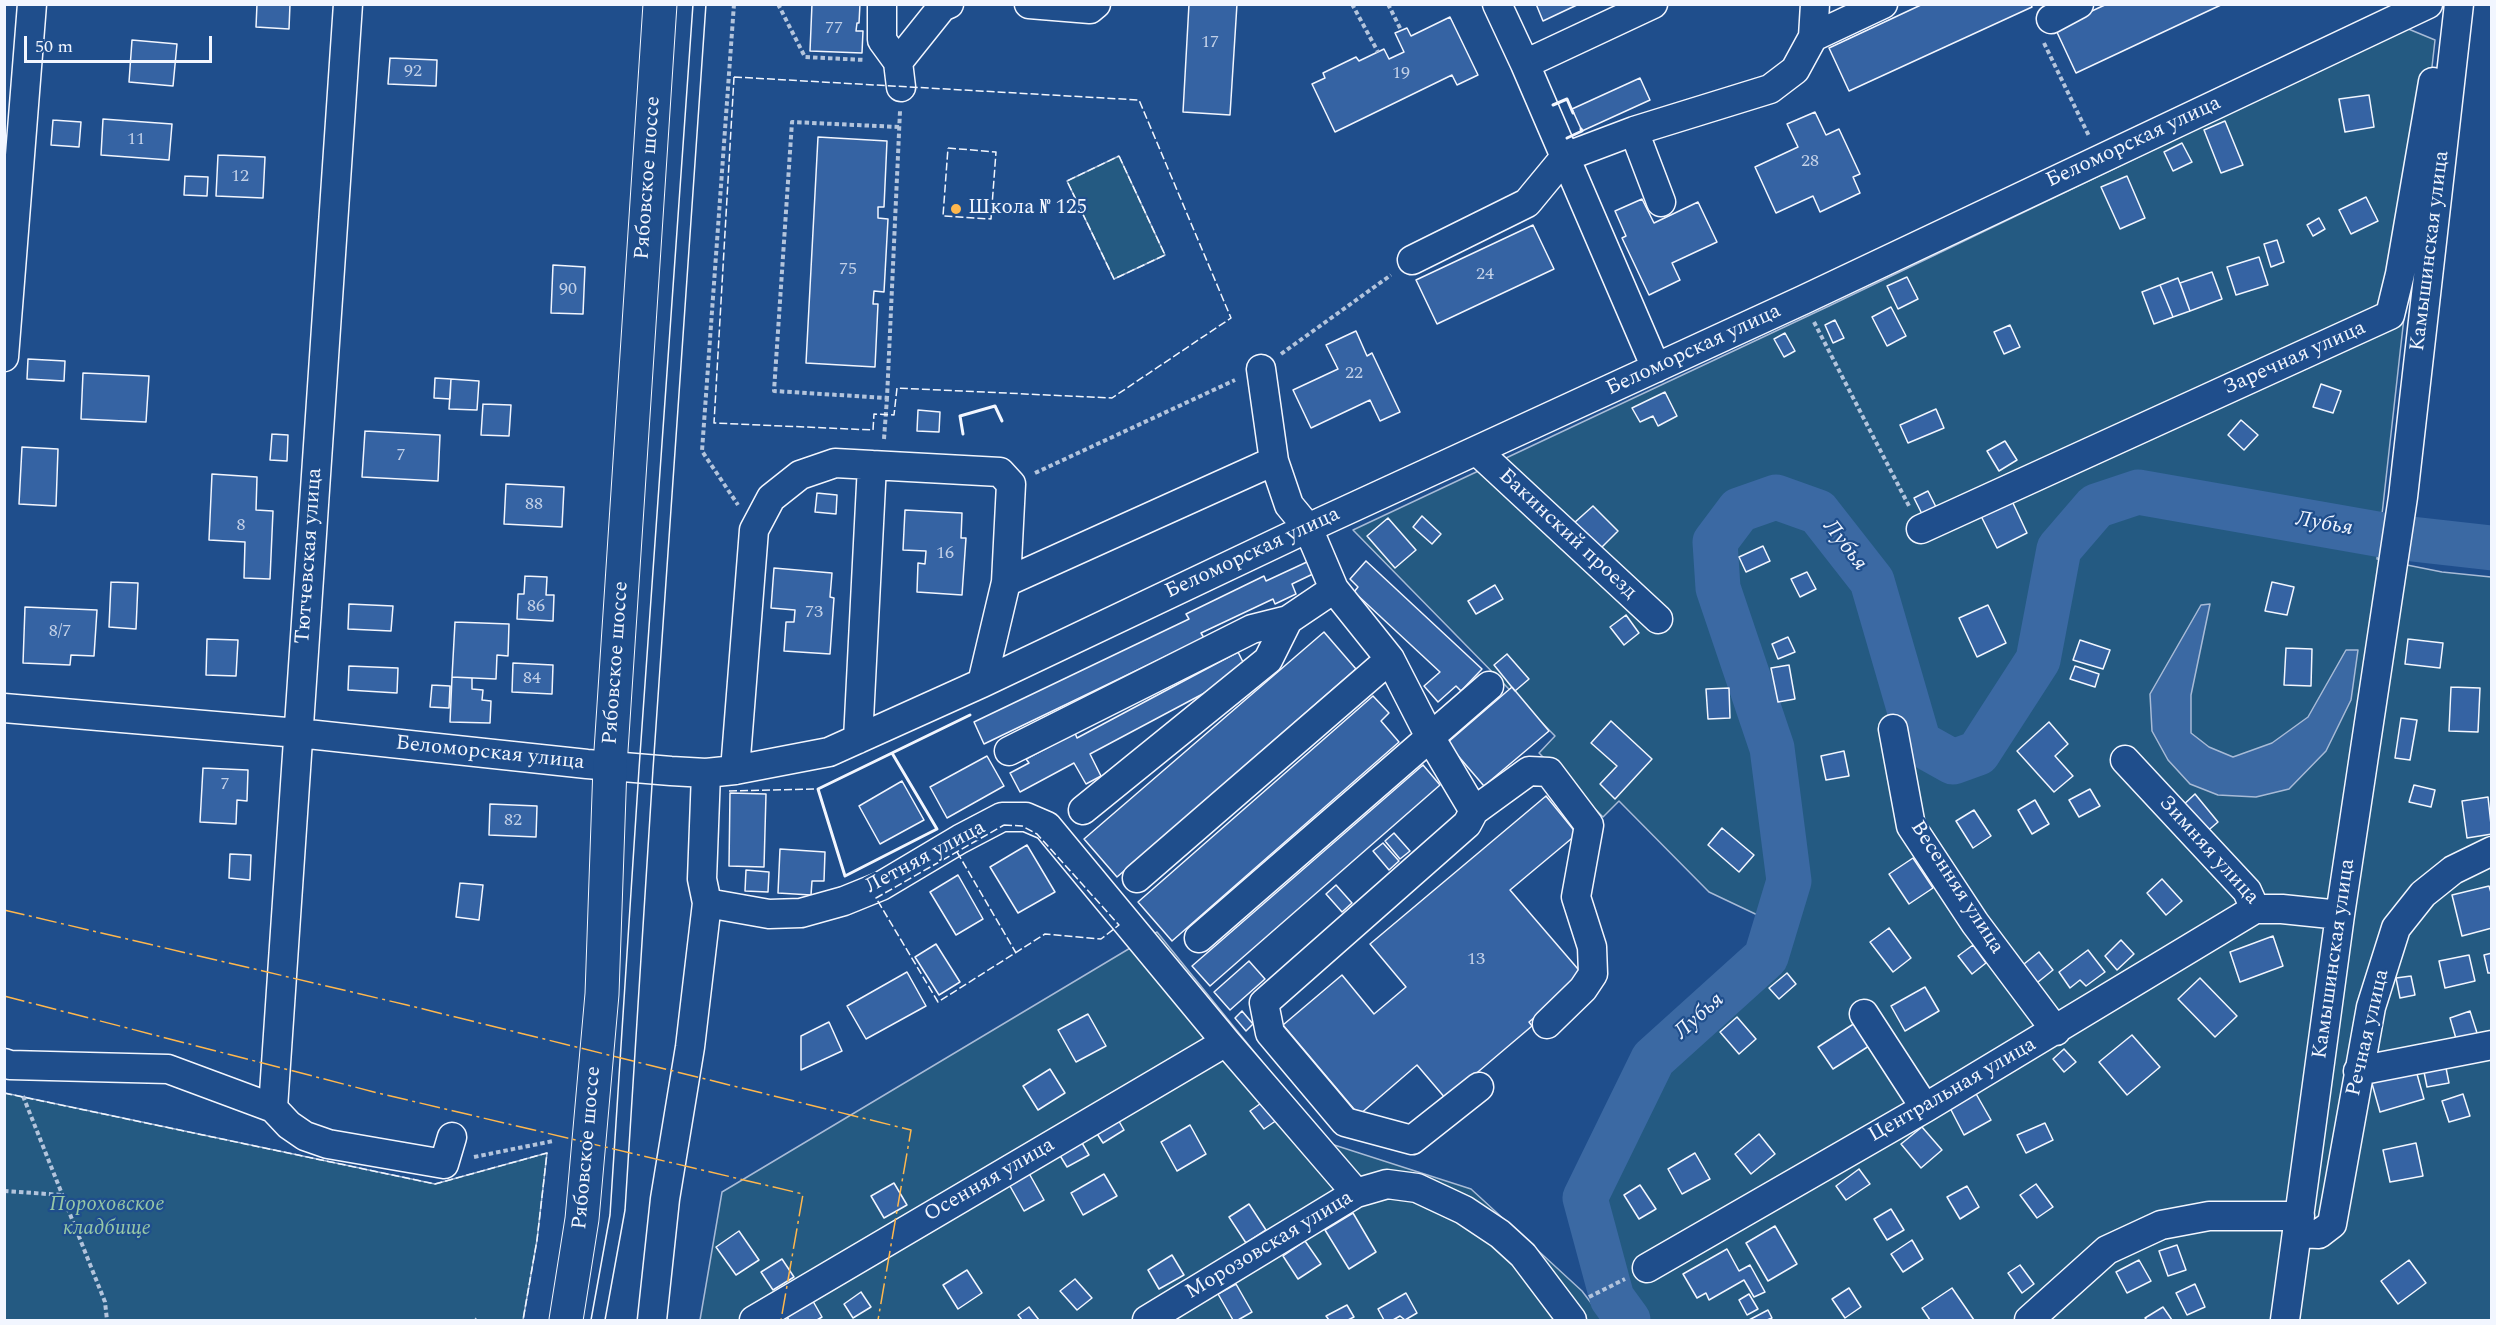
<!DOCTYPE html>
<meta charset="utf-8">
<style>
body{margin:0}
#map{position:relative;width:2496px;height:1325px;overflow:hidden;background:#1f4e8c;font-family:Spectral,serif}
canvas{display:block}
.frame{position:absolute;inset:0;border:6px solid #f2f6ff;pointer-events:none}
.scale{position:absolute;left:24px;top:36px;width:188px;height:27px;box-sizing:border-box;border:3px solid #f2f6ff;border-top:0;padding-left:8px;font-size:18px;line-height:21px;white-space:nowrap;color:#f2f6ff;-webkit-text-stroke:4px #1f4e8c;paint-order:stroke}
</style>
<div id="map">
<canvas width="2496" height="1325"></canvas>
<div class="frame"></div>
<div class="scale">50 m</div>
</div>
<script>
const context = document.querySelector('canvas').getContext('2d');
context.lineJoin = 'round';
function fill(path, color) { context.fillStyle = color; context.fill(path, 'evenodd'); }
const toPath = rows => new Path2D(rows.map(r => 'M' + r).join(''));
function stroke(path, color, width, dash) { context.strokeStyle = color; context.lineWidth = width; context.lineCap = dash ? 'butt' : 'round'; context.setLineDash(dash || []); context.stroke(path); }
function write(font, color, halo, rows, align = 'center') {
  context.font = font + ' Spectral,serif'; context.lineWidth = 4.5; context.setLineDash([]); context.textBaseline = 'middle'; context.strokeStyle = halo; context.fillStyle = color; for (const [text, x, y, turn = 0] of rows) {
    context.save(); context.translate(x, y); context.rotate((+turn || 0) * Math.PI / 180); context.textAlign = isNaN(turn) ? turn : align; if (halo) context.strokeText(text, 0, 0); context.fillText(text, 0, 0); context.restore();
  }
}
const green = toPath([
 [2406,28,2435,40,2377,559,2442,572,2491,577,2491,1320,1645,1320,1631,1298,1601,1197,1662,1067,1776,971,1787,929,1709,892,1619,801,1603,817,1539,753,1555,736,1353,530,1829,306,2406,28],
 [1119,156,1165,255,1114,279,1067,181,1119,156],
 [1157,932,1328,1143,1471,1189,1582,1291,1604,1320,700,1320,722,1192,1157,932],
 [5,1093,435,1184,547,1153,537,1240,523,1320,5,1320,5,1093]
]);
const water = toPath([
 [2210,604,2191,695,2191,733,2209,747,2233,757,2272,743,2308,717,2346,650,2358,650,2351,700,2326,751,2289,789,2256,797,2218,795,2190,784,2168,760,2152,731,2150,694,2201,605,2210,604]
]);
const river = toPath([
 [1628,1320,1612,1298,1585,1198,1653,1059,1766,957,1789,881,1772,748,1718,588,1715,542,1739,510,1776,497,1818,512,1872,581,1919,743,1953,762,1978,753,2038,660,2059,549,2096,506,2138,492,2394,537,2492,548]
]);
const building = toPath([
 [257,4,290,4,289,29,256,27,257,4],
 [812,4,860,4,859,23,857,23,856,31,863,31,862,53,810,51,812,4],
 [1189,4,1237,4,1230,115,1183,112,1189,4],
 [1536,4,1579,4,1543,21,1536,4],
 [1923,4,2031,4,2032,7,1849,91,1829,48,1923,4],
 [2107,4,2223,4,2076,73,2055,28,2107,4],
 [1450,17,1478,75,1457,85,1452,75,1335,132,1312,84,1325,78,1323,73,1356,57,1359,61,1384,49,1389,59,1404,52,1395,33,1407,28,1411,36,1450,17],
 [132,40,177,44,173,86,129,82,132,40],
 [390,58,437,60,436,86,388,84,390,58],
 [1640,78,1650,100,1582,131,1572,109,1640,78],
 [2369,95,2374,127,2345,132,2339,99,2369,95],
 [1815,112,1826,135,1839,129,1860,174,1853,177,1860,193,1820,212,1813,196,1776,213,1755,167,1798,147,1787,124,1815,112],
 [103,119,172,124,169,160,101,155,103,119],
 [53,120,81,122,79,147,51,145,53,120],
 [2225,121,2243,165,2221,173,2204,130,2225,121],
 [818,137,887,141,884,207,878,207,878,218,888,219,884,292,874,291,873,304,878,304,875,367,806,363,818,137],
 [2182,143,2192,162,2173,171,2164,152,2182,143],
 [218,155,265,157,263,198,216,196,218,155],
 [185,176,208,177,207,196,184,195,185,176],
 [2127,176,2145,218,2120,229,2101,187,2127,176],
 [2366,197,2378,221,2351,234,2339,210,2366,197],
 [1642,199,1654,223,1698,202,1717,242,1672,263,1680,280,1649,295,1622,238,1626,236,1615,211,1642,199],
 [2319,218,2325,229,2313,236,2307,225,2319,218],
 [1533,225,1554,269,1437,324,1416,280,1533,225],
 [2277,240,2284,262,2271,267,2264,244,2277,240],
 [2259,257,2268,285,2236,295,2227,267,2259,257],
 [553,265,585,267,583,314,551,313,553,265],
 [2212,272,2222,299,2190,311,2180,283,2212,272],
 [1907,277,1918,299,1898,309,1887,286,1907,277],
 [2178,278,2190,311,2173,317,2160,285,2178,278],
 [2160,285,2173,317,2154,324,2142,292,2160,285],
 [1891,307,1906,336,1887,346,1872,317,1891,307],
 [1835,320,1844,338,1833,343,1825,325,1835,320],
 [2010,325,2020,347,2004,354,1994,332,2010,325],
 [1356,331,1367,356,1372,353,1400,412,1380,421,1370,400,1311,428,1293,390,1338,369,1326,345,1356,331],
 [1785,333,1795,351,1784,357,1774,339,1785,333],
 [28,359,65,361,64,381,27,379,28,359],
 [83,373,149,376,146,422,81,419,83,373],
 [435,378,451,379,450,399,434,398,435,378],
 [451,379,479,381,477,410,449,409,451,379],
 [2321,384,2341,391,2333,413,2313,407,2321,384],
 [1665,392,1677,416,1658,426,1653,416,1640,422,1632,408,1665,392],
 [483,404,511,405,509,436,481,435,483,404],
 [1936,409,1944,428,1908,443,1900,425,1936,409],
 [918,410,940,412,939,432,917,431,918,410],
 [2241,420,2258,435,2244,450,2228,435,2241,420],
 [365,431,440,435,438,481,362,477,365,431],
 [272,434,288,435,287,461,270,460,272,434],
 [2005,441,2017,460,1999,471,1987,451,2005,441],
 [22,447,58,449,56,506,19,504,22,447],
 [212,474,257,477,256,510,273,511,270,579,244,578,245,542,209,540,212,474],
 [506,484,564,487,562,527,504,524,506,484],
 [1928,491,1937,509,1923,516,1914,498,1928,491],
 [817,493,837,495,836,514,815,512,817,493],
 [2012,501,2027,533,1997,548,1981,516,2012,501],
 [1593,506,1618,531,1599,550,1574,523,1593,506],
 [905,510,962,513,961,538,966,538,962,595,917,592,918,563,925,564,926,551,903,550,905,510],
 [1422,516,1441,534,1432,544,1413,527,1422,516],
 [1388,518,1416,550,1395,568,1367,536,1388,518],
 [1763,546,1770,561,1746,572,1739,557,1763,546],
 [1309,561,1315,573,1292,584,1296,594,1275,604,1273,599,1201,633,1204,638,984,744,974,722,1189,619,1186,614,1264,576,1266,581,1309,561],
 [1366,561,1482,669,1461,691,1456,686,1438,702,1424,686,1440,672,1354,592,1358,587,1350,579,1366,561],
 [774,568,832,573,830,597,834,598,830,654,784,651,786,622,794,622,795,610,771,608,774,568],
 [1807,572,1816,589,1800,597,1791,579,1807,572],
 [525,576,547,577,546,595,554,595,553,621,517,619,518,594,524,594,525,576],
 [111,582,138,583,136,629,109,627,111,582],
 [2272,582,2294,587,2287,615,2265,611,2272,582],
 [1495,585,1503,599,1476,614,1468,601,1495,585],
 [349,604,393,606,391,631,348,629,349,604],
 [1988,605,2006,643,1977,657,1959,618,1988,605],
 [25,607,97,610,94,656,71,655,70,665,23,663,25,607],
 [1626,615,1639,633,1624,645,1610,627,1626,615],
 [455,622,509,624,508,656,497,655,496,679,452,677,455,622],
 [1324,632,1356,669,1117,877,1084,839,1324,632],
 [1788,637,1795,652,1778,659,1772,644,1788,637],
 [207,639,238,640,236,676,206,675,207,639],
 [2408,639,2443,643,2440,668,2405,664,2408,639],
 [2080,640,2110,650,2103,669,2073,660,2080,640],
 [2286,648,2312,649,2311,686,2284,685,2286,648],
 [1238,652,1245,666,1227,681,1090,754,1101,776,1086,784,1074,763,1020,792,1010,773,1029,763,1026,759,1075,733,1077,738,1238,652],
 [1507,654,1529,679,1515,691,1494,665,1507,654],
 [513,663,553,665,552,694,512,692,513,663],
 [1789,665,1795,699,1778,702,1771,668,1789,665],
 [349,666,398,668,397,693,348,690,349,666],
 [2075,666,2099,674,2095,687,2070,679,2075,666],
 [452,677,472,678,472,689,483,690,482,700,491,701,490,723,450,722,452,677],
 [432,685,450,686,449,708,430,707,432,685],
 [1512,687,1549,731,1484,786,1447,743,1512,687],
 [2451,687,2480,688,2478,732,2449,731,2451,687],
 [1729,688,1730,718,1708,719,1706,689,1729,688],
 [1373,696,1389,713,1381,721,1399,742,1172,941,1138,902,1373,696],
 [2401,718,2417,720,2410,760,2395,758,2401,718],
 [1611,721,1652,759,1615,799,1600,784,1617,766,1591,743,1611,721],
 [2049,722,2068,744,2055,756,2073,776,2054,792,2017,751,2049,722],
 [1844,751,1849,776,1826,780,1821,756,1844,751],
 [987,756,1004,786,947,818,930,787,987,756],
 [1423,765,1440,785,1210,986,1192,966,1423,765],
 [203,768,248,770,247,801,237,800,236,824,200,822,203,768],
 [902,781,924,820,880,844,859,806,902,781],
 [2414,785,2435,790,2431,807,2409,802,2414,785],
 [2090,789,2100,806,2079,817,2069,800,2090,789],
 [730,793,766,794,764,867,729,866,730,793],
 [2195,794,2218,822,2204,834,2181,807,2195,794],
 [1546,796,1577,834,1510,890,1584,976,1529,1022,1532,1026,1446,1099,1417,1065,1359,1115,1283,1025,1342,975,1374,1014,1406,987,1370,944,1546,796],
 [2488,797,2492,834,2467,838,2462,801,2488,797],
 [2035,800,2049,824,2032,834,2018,810,2035,800],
 [490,804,537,806,536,837,489,835,490,804],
 [1974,810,1991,836,1973,848,1956,821,1974,810],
 [1722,828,1754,855,1739,872,1708,845,1722,828],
 [1394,833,1410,851,1400,859,1385,841,1394,833],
 [1383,843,1399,861,1389,870,1373,851,1383,843],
 [1027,845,1055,892,1018,913,990,867,1027,845],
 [780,849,825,852,824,881,812,881,811,895,778,893,780,849],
 [230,854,251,855,250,880,229,878,230,854],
 [1913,858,1933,888,1909,904,1889,874,1913,858],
 [746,870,769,872,768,892,745,891,746,870],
 [958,875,983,919,956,935,930,892,958,875],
 [2162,879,2182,901,2166,915,2147,893,2162,879],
 [460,883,483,885,479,920,456,917,460,883],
 [1336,885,1352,903,1342,912,1326,894,1336,885],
 [2489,886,2492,896,2492,928,2462,936,2452,895,2489,886],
 [1889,928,1911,958,1893,972,1870,942,1889,928],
 [2273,936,2283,966,2240,982,2230,952,2273,936],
 [2121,940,2134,954,2117,970,2105,956,2121,940],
 [936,944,960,982,939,995,915,957,936,944],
 [1973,945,1986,963,1972,974,1958,956,1973,945],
 [2088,950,2105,972,2086,986,2080,980,2070,988,2059,972,2088,950],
 [2039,952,2053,970,2033,986,2019,968,2039,952],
 [2492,953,2492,973,2488,973,2484,955,2492,953],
 [2469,955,2475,981,2445,988,2439,961,2469,955],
 [1249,961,1265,979,1230,1010,1214,992,1249,961],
 [907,972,926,1006,866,1039,847,1006,907,972],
 [1787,973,1796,984,1779,999,1769,988,1787,973],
 [2411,976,2415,995,2400,998,2396,978,2411,976],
 [2200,978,2237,1016,2215,1037,2178,999,2200,978],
 [1925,987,1939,1011,1905,1031,1891,1006,1925,987],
 [1242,1011,1253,1024,1246,1031,1235,1018,1242,1011],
 [2470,1011,2478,1036,2457,1042,2450,1018,2470,1011],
 [1088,1014,1106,1046,1076,1062,1058,1030,1088,1014],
 [1737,1017,1756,1039,1739,1054,1720,1032,1737,1017],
 [829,1022,842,1051,801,1070,801,1036,829,1022],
 [1855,1023,1869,1046,1833,1069,1818,1047,1855,1023],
 [2132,1035,2160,1067,2127,1095,2099,1062,2132,1035],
 [2064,1049,2076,1062,2064,1072,2053,1059,2064,1049],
 [2445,1063,2449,1083,2427,1087,2423,1067,2445,1063],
 [2415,1067,2424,1099,2380,1112,2371,1080,2415,1067],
 [1050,1069,1065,1093,1038,1110,1023,1086,1050,1069],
 [1975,1092,1991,1120,1964,1135,1949,1106,1975,1092],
 [2463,1094,2470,1116,2449,1122,2442,1101,2463,1094],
 [1264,1101,1277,1120,1264,1129,1250,1111,1264,1101],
 [1116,1116,1124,1130,1103,1143,1094,1129,1116,1116],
 [2045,1123,2053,1140,2026,1153,2017,1135,2045,1123],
 [1190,1125,1206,1154,1177,1171,1161,1142,1190,1125],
 [1922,1127,1942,1150,1921,1168,1901,1144,1922,1127],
 [1759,1134,1775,1154,1751,1174,1735,1154,1759,1134],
 [1078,1136,1089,1155,1067,1167,1056,1149,1078,1136],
 [2416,1143,2423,1176,2390,1182,2383,1150,2416,1143],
 [1695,1153,1710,1179,1682,1194,1668,1169,1695,1153],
 [1026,1168,1044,1200,1024,1211,1006,1179,1026,1168],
 [1859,1169,1870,1184,1846,1200,1836,1186,1859,1169],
 [1104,1174,1117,1196,1083,1215,1071,1193,1104,1174],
 [894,1183,907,1205,884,1218,871,1196,894,1183],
 [2036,1184,2053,1207,2037,1218,2020,1195,2036,1184],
 [1640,1185,1656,1209,1639,1219,1624,1195,1640,1185],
 [1967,1186,1979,1207,1960,1219,1947,1197,1967,1186],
 [1249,1204,1266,1230,1246,1243,1229,1217,1249,1204],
 [1891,1209,1904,1230,1887,1240,1874,1219,1891,1209],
 [1353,1213,1376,1252,1349,1269,1325,1230,1353,1213],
 [1775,1226,1797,1264,1768,1281,1746,1243,1775,1226],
 [739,1231,759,1260,736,1275,716,1247,739,1231],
 [1912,1240,1923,1259,1903,1272,1891,1254,1912,1240],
 [1305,1241,1321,1264,1298,1279,1283,1256,1305,1241],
 [2177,1245,2186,1270,2168,1276,2159,1251,2177,1245],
 [1727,1249,1739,1271,1750,1265,1765,1292,1754,1297,1744,1280,1709,1300,1706,1293,1697,1298,1683,1274,1727,1249],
 [1172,1255,1184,1275,1159,1289,1148,1270,1172,1255],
 [782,1259,794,1277,773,1290,761,1272,782,1259],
 [2139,1260,2151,1281,2127,1293,2116,1272,2139,1260],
 [2409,1260,2426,1283,2398,1304,2381,1281,2409,1260],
 [2020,1265,2034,1284,2022,1293,2008,1273,2020,1265],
 [967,1270,982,1293,958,1309,943,1285,967,1270],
 [1075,1279,1092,1298,1077,1310,1060,1291,1075,1279],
 [1236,1284,1252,1312,1238,1320,1233,1320,1218,1294,1236,1284],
 [2195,1284,2205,1307,2187,1315,2176,1293,2195,1284],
 [1849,1288,1861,1307,1845,1318,1832,1299,1849,1288],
 [1952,1288,1974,1320,1930,1320,1922,1308,1952,1288],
 [861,1292,871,1307,853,1318,844,1304,861,1292],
 [1406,1293,1417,1313,1405,1320,1400,1316,1393,1320,1384,1320,1378,1309,1406,1293],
 [1749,1294,1758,1309,1747,1315,1739,1300,1749,1294],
 [810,1296,822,1317,817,1320,789,1320,783,1311,810,1296],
 [1347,1305,1354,1317,1348,1320,1329,1320,1326,1316,1347,1305],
 [1029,1307,1039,1320,1022,1320,1018,1315,1029,1307],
 [2163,1307,2172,1320,2147,1320,2145,1318,2163,1307],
 [1768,1310,1772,1318,1767,1320,1749,1320,1768,1310]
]);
const path = toPath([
 [734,4,702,451,738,505],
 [778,4,805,57,865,60],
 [1352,4,1378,52],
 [1388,4,1401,30],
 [2044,43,2089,136],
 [899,127,792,122,774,391,887,398,900,111],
 [1814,322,1910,508],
 [1281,354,1391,275],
 [884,439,887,398],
 [1035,473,1235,380],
 [23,1096,105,1302,107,1320],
 [474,1157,553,1141],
 [4,1191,62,1195],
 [1589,1297,1625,1279],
 [476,1320,477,1319]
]);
const minor = toPath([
 [882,4,882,40,898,62,901,87],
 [1029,4,1090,9,1096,4],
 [1497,4,1525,64,1656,368],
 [2051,19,2079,4],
 [1813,37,1883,4],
 [898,62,942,7,949,4],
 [1525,64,1653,4],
 [1634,131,1661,202],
 [1412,260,1527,203,1565,157,1634,131,1770,89,1795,70,1813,37,1815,4],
 [4,357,32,4],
 [1261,369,1274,461,1289,505,1308,528,1334,589,1390,659,1430,737,1474,811],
 [1477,451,1658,619],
 [1921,529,2390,315,2400,274,2433,82],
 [1006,582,1274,461],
 [4,708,298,733,587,764,671,771,706,773,735,770,829,752,982,683,1308,528,1803,300,2428,4],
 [1893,729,1911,826,1975,923,2056,1031],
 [858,739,872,465],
 [1009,751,1252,629,1288,620,1334,589],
 [2125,760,2247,891,2255,909,2282,909,2340,915],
 [735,770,754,530,771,498,800,475,835,463,1000,472,1011,484,1006,582,982,683],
 [706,773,702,879,707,903,769,914,801,913,844,901,881,886,960,839,1002,817,1026,817,1047,826,1226,1042,1356,1193],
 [1083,810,1268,660,1288,620],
 [1137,878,1390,659],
 [1199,938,1489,686],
 [1864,1014,1925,1108],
 [4,1063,10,1065,168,1069,273,1108,289,1125,305,1136,328,1144,444,1164,452,1137],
 [2358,1071,2492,1045],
 [1479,1087,1412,1140,1345,1122,1270,1033,1264,1003,1467,824,1474,811,1529,771,1549,772,1589,825,1576,897,1592,947,1593,974,1583,989,1547,1024],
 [273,1108,348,4],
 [2297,1233,2319,1234,2332,1224,2371,1007,2396,928,2423,894,2453,870,2492,851],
 [1647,1268,1925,1108,2255,909],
 [652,1320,665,1199,690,1047,707,903],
 [754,1320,1226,1042],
 [1147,1320,1356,1193,1387,1184,1417,1188,1464,1210,1500,1234,1523,1255,1572,1320],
 [2029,1320,2107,1250,2161,1225,2209,1216,2300,1216],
 [2285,1320,2340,915,2403,497,2459,4]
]);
const major = toPath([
 [566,1320,582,1219,602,994,610,766,660,4]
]);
const tram = toPath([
 [591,1320,610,1215,639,769,693,4],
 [605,1320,625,1210,653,769,706,4]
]);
const fence = toPath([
 [734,77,1139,100,1231,318,1112,398,897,388,894,415,874,414,873,430,714,423,734,77],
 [948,148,996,152,991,219,943,216,948,148],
 [1119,156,1165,255,1114,279,1067,181,1119,156],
 [729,791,818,789],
 [1004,825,1022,826,1037,834,1119,925,1101,939,1045,934,938,1002,876,898,1004,825],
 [957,852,1016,953],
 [4,1093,435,1184,547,1153,537,1240,523,1320]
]);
const wall = toPath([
 [1553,105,1567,99,1573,113],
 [1567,138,1582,131,1581,129],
 [963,434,960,416,995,406,1002,421],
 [892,753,937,829,845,876,818,789,892,753],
 [892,753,970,715]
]);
const power = toPath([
 [4,910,407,1005,911,1130,878,1320],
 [4,996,378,1093,803,1194,781,1320]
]);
const markers = [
 [956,209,6,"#ffb74d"]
];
const numberNames = [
 ["77",834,29],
 ["17",1210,43],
 ["92",413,72],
 ["19",1401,74],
 ["11",136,140],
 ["28",1810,162],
 ["12",240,177],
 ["75",848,270],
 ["24",1485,275],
 ["90",568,290],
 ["22",1354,374],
 ["7",401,456],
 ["88",534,505],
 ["8",241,526],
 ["16",945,554],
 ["86",536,607],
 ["73",814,613],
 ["8/7",60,632],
 ["84",532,679],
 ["7",225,785],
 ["82",513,821],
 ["13",1476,960]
];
const streetNames = [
 ["Беломорская улица",2134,143,-25],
 ["Рябовское шоссе",649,178,-86],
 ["Камышинская улица",2431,251,-83],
 ["Беломорская улица",1694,351,-25],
 ["Заречная улица",2295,359,-24],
 ["Бакинский проезд",1567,535,43],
 ["Беломорская улица",1253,554,-25],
 ["Тютчевская улица",310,556,-86],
 ["Рябовское шоссе",617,663,-86],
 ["Беломорская улица",490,754,6],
 ["Зимняя улица",2208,851,48],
 ["Летняя улица",926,858,-28],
 ["Весенняя улица",1956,888,57],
 ["Камышинская улица",2335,959,-82],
 ["Речная улица",2369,1033,-77],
 ["Центральная улица",1953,1091,-30],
 ["Рябовское шоссе",588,1148,-85],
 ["Осенняя улица",990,1181,-30],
 ["Морозовская улица",1270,1246,-31]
];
const poiNames = [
 ["Школа № 125",968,209]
];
const parkNames = [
 ["Пороховское",107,1206],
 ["кладбище",107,1230]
];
const waterNames = [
 ["Лубья",2324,525,10],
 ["Лубья",1844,546,52],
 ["Лубья",1700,1017,-42]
];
fill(green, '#245a82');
stroke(green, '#a8bbd7', 1.5);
fill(water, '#3b69a3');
stroke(water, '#a8bbd7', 1.5);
stroke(river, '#3b69a3', 45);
fill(building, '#3563a3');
stroke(building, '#f2f6ff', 1.5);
stroke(minor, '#f2f6ff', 31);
stroke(major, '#f2f6ff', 35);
stroke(path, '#b3c4dc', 4, [4.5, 3]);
stroke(minor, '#1f4e8c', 28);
stroke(major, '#1f4e8c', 33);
stroke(tram, '#f2f6ff', 1.5);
stroke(fence, '#f2f6ff', 1.5, [8, 3]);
stroke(wall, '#f2f6ff', 3);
stroke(power, '#ffb74d', 1.5, [21, 4.5, 3, 4.5]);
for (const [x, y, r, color] of markers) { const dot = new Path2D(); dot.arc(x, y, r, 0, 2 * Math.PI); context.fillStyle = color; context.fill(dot); stroke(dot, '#1f4e8c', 2); }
write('18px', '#c3d1e8', null, numberNames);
write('21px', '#f2f6ff', '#1f4e8c', streetNames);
write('21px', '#f2f6ff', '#1f4e8c', poiNames, 'left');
write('italic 21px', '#97c8a6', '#1f4e8c', parkNames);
write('italic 22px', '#f2f6ff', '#1f4e8c', waterNames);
</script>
